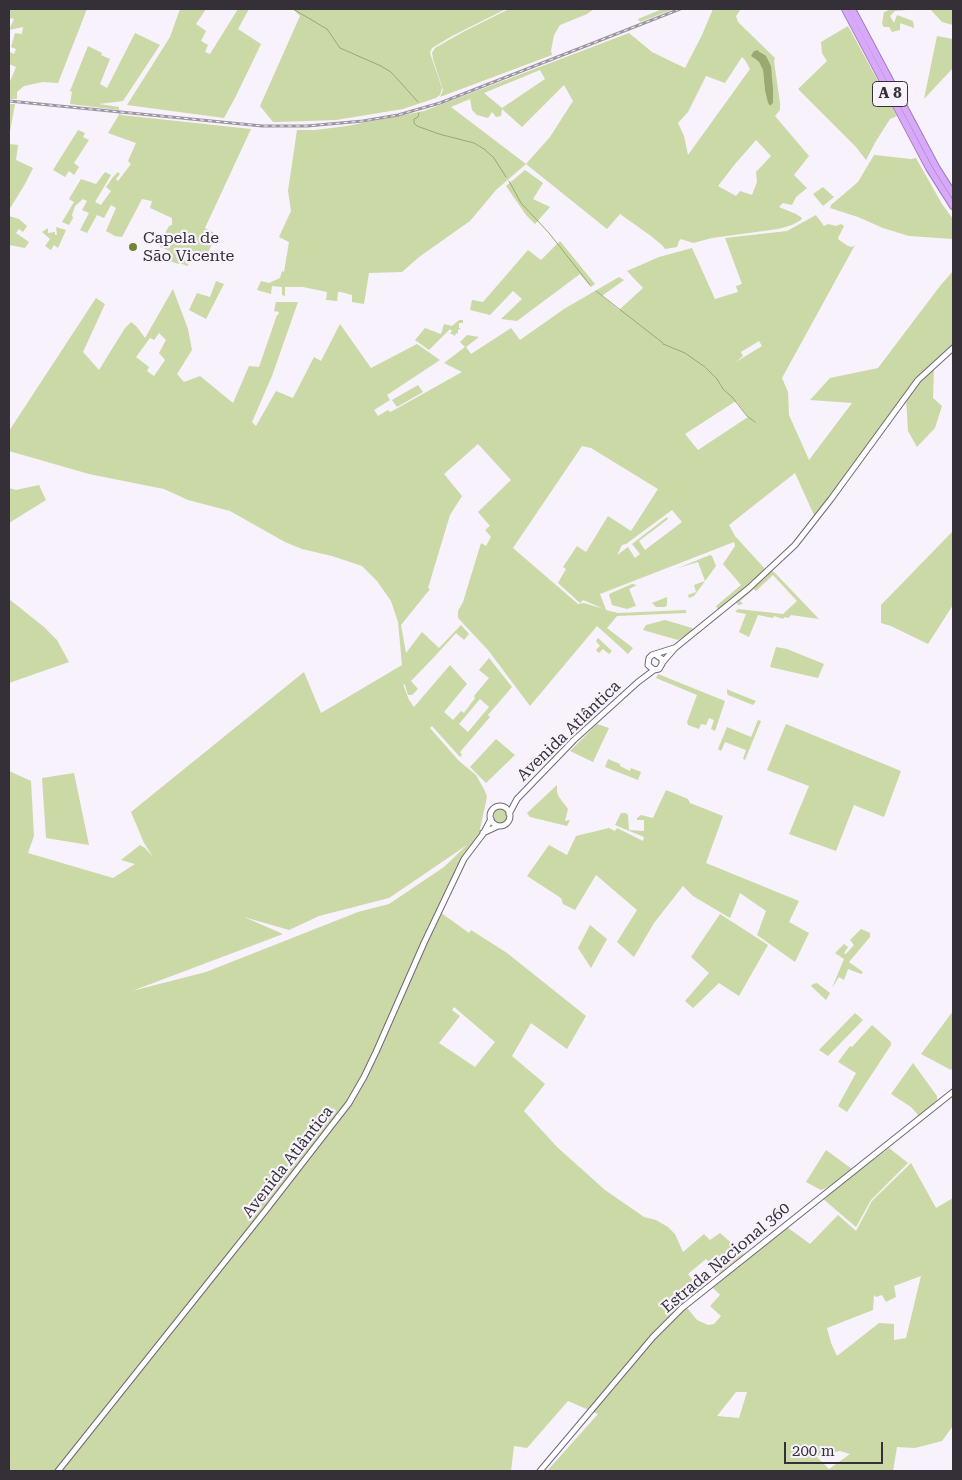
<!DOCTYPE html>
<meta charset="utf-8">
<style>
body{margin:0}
#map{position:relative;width:962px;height:1480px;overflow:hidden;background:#f7f2fc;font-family:"Roboto Serif",serif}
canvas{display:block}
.frame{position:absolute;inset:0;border:10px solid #353038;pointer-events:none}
.scale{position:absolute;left:784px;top:1442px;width:99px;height:22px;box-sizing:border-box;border:2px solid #353038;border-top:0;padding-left:6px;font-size:15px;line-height:18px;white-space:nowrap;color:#353038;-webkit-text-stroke:4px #f7f2fc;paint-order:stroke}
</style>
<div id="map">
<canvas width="962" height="1480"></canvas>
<div class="frame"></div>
<div class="scale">200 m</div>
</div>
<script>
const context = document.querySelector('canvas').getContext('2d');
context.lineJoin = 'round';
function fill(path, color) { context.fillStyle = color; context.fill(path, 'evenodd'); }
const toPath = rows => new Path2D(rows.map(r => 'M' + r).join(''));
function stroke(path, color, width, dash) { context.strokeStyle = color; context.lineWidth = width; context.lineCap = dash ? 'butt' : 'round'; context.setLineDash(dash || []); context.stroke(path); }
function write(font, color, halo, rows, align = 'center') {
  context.font = font + ' "Roboto Serif",serif'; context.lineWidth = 4.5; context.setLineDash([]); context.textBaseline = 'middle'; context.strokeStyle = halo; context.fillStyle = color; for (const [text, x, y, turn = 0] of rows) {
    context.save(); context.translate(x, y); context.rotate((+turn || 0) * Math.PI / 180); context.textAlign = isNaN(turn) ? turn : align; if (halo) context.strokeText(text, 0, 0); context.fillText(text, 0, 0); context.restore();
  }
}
const green = toPath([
 [9,9,87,9,58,83,43,82,24,86,17,92,17,99,9,99,9,84,16,67,9,64,9,57,10,52,14,54,16,49,11,47,15,33,22,34,23,27,9,30,14,19,9,18],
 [180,9,206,9,196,24,206,31,201,41,208,45,205,52,210,54,238,9,249,9,238,29,261,44,235,98,224,118,127,105,170,37],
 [293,9,506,9,452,36,432,48,430,53,442,88,440,95,436,98,403,109,336,120,278,122,273,122,260,106,300,16],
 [509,9,594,9,587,14,560,25,554,35,551,51,552,55,440,97,443,90,433,59,432,53,435,48,463,32],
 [662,9,674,9,640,22,638,19],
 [713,9,741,9,736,16,738,22,775,58,774,61,780,103,780,110,775,116,809,156,794,175,807,188,796,197,792,205,783,203,779,207,796,214,802,218,801,220,792,225,778,229,712,238,693,243,681,239,679,241,677,247,665,249,662,245,651,236,620,214,607,229,526,164,496,190,470,221,419,257,402,272,369,273,364,304,352,302,352,295,341,292,338,292,337,301,326,300,327,292,303,287,285,287,285,296,282,295,282,287,272,286,271,294,257,290,261,281,269,283,280,278,282,271,284,272,289,242,279,237,291,211,288,191,297,130,315,130,347,126,424,111,629,33,652,52,685,68,702,35],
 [755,50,761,52,772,75,773,103,770,106,768,103,765,91,763,70,759,62,753,58],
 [742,57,745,60,750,69,688,155,684,136,678,123,688,112,706,76,725,83],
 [540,70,545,79,502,108,484,93],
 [564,85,573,101,550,137,526,164,451,107,470,99,472,110,477,115,488,118,492,112,496,117,501,116,502,109,522,127],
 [756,140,771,156,756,172,757,182,752,195,740,191,736,196,718,186,735,164],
 [892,9,907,9,907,10,895,11,890,16,894,23,897,15,913,21,914,28,900,23,900,30,892,32,889,27,884,27,882,24,884,12],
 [930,9,953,9,953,25,942,22],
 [848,26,897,116,890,119,876,141,866,160,856,147,798,89,827,61,822,53,821,42],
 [135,33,160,45,123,101,99,104,119,107,119,110,70,104,72,92,70,91,88,46,102,53,101,55,110,59,100,84,107,88],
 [937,36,953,39,953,68,924,99],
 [9,104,15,104,9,137],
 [120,113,121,115,251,129,205,228,216,234,205,260,194,256,195,252,186,248,181,259,187,261,186,263,189,264,187,266,180,263,180,262,179,264,166,260,170,251,160,247,162,242,168,244,170,238,164,235,169,226,172,225,172,218,150,208,152,201,142,199,122,237,115,236,106,231,116,208,111,205,104,218,97,215,87,233,80,230,89,213,82,210,87,201,83,199,75,206,72,215,73,218,69,225,62,222,74,202,69,199,81,179,96,184,105,172,111,175,95,202,101,205,111,191,106,187,113,177,118,172,120,174,116,179,118,181,131,164,128,161,136,143,108,133],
 [78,130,85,133,83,137,89,140,74,163,79,167,74,175,69,171,65,177,53,170],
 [9,144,18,145,16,160,33,168,25,184,9,210],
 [874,155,911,159,916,158,942,204,953,219,953,239,909,236,883,228,858,217,830,208,831,205,858,182],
 [525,170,543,183,533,199,550,207,535,224,526,215,506,186],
 [823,187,834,197,823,206,813,194],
 [816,215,824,226,828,224,836,226,841,224,844,226,838,238,839,240,848,246,852,247,855,245,782,378,788,392,789,415,809,460,852,403,810,400,830,378,878,368,940,286,953,271,953,348,934,368,933,398,942,406,935,428,917,447,908,431,906,397,831,499,771,570,775,573,819,619,791,615,788,618,784,617,783,619,774,616,773,618,758,615,749,637,739,632,746,614,735,612,738,609,783,614,797,601,773,575,756,591,754,589,740,601,743,604,738,605,735,600,720,613,716,606,741,585,723,564,735,546,734,542,600,594,606,610,618,613,686,610,686,613,617,616,607,628,633,648,628,654,597,626,530,706,488,650,458,618,458,611,463,602,481,543,486,546,491,537,485,530,490,526,478,512,511,480,478,444,444,474,462,496,450,515,428,588,430,589,401,625,406,653,422,632,439,648,461,625,469,634,464,640,456,633,436,655,411,681,418,689,412,695,408,695,405,685,403,684,404,687,409,700,414,707,450,665,467,684,444,712,453,720,461,711,464,713,475,698,474,696,489,678,479,670,489,658,512,687,488,715,490,717,460,752,462,755,460,757,432,726,430,728,459,761,476,775,485,791,487,797,480,829,483,834,471,849,440,912,469,933,471,930,507,953,586,1016,567,1049,531,1023,512,1056,545,1084,524,1111,557,1147,605,1190,644,1217,656,1220,668,1227,675,1234,683,1252,704,1234,710,1240,720,1233,744,1254,719,1274,706,1259,688,1274,700,1290,686,1301,678,1297,697,1320,708,1325,714,1324,721,1316,710,1306,720,1295,712,1287,787,1227,810,1244,838,1215,856,1231,872,1201,911,1163,936,1208,953,1198,953,1426,942,1441,915,1448,897,1447,893,1471,547,1471,598,1414,568,1401,527,1448,514,1446,511,1471,9,1471,9,771,31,781,34,836,28,853,113,878,135,864,121,860,140,845,145,848,153,857,144,843,131,812,304,672,321,713,402,665,398,622,391,601,377,581,362,566,332,556,302,549,285,542,230,511,188,500,164,489,89,474,9,451,9,431,96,298,105,304,83,352,99,370,125,328,131,322,137,327,145,338,173,289,188,329,192,350,177,374,184,382,200,376,233,403,249,366,259,367,277,315,278,315,279,312,274,311,276,302,298,302,272,376,252,422,256,426,276,391,293,398,314,357,321,361,340,324,371,368,417,344,440,360,387,395,390,400,374,410,378,416,388,410,390,412,396,409,462,372,444,363,465,347,460,342,467,335,479,337,466,347,471,354,511,328,520,340,564,309,619,277,624,280,602,296,619,310,643,288,627,271,659,257,692,248,715,299,738,292,736,286,742,284,725,238,787,231],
 [159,333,166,340,159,353,165,360,154,376,147,371,149,367,136,357,150,338,154,340],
 [759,341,762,346,736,362,743,356,741,352],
 [736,401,748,417,698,450,685,434],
 [582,446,591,448,658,489,631,531,608,516,586,552,577,546,563,567,566,569,558,583,580,603,583,600,604,609,584,603,578,604,513,548],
 [795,473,814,515,793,542,765,569,735,536,729,525],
 [672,510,682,522,645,550,639,541,668,519,667,517,632,544,640,554,635,558,628,547,617,555,622,545,626,544],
 [480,699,489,707,468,732,459,724],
 [467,845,444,867,389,904,358,912,206,972,132,991,283,934,244,917,289,930,319,916,389,898],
 [454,1007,495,1042,475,1067,439,1043,460,1016,452,1010],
 [921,1276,906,1338,894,1340,894,1324,879,1323,837,1356,831,1343,827,1328,873,1310,874,1295,876,1297,882,1295,886,1302,896,1297,894,1286],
 [736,1392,747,1392,739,1418,717,1416],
 [840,1451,850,1454,829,1469,816,1456],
 [9,216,19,219,27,226,23,232,19,229,16,233,29,242,25,248,9,245],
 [56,227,66,230,58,248,54,245,51,250,45,246,50,239,42,232,48,228,48,233,55,232,55,235,57,235],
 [560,241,595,284,591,287,580,274,517,321,501,319,522,299,513,291,490,315,470,310,472,300,483,302,528,250,541,260],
 [216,281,224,284,206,319,189,310,197,293,210,297],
 [459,320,463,320,463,323,459,323,459,328,461,328,458,330,458,334,456,333,455,336,452,334,450,334,452,331,450,329,429,350,415,340,425,328,441,334,444,324,452,326],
 [418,385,423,392,397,407,392,400],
 [39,485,46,500,9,523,9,488,16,490],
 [953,531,953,605,928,644,891,626,881,623,881,605],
 [710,555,712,556,716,566,694,596,689,598,688,595,696,592,694,585,705,581,698,562,678,568],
 [632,584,637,585,629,589,636,606,627,609,612,605,609,594],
 [667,597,667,605,665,607,656,607,652,603],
 [9,599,44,627,57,640,69,662,9,683],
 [665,620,692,628,693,631,678,640,643,630,646,625],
 [598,638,612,651,609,654,603,649,599,653,596,650,600,646,596,641],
 [776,647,787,649,824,664,818,678,770,667],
 [658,674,725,701,715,731,711,729,714,720,709,718,706,725,701,724,699,729,688,725,687,722,697,695,656,678],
 [727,689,731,691,756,701,753,705,728,695,727,693],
 [758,720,761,721,745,760,743,759,746,750,725,742,721,751,718,749,727,727,751,737],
 [597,724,609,728,593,762,570,751],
 [786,724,901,771,884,817,854,805,836,851,789,834,809,786,767,770],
 [496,739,515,755,486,783,470,767],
 [608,759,620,764,620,766,630,771,631,768,641,772,638,780,605,767],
 [74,773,89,845,46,838,42,778],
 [557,785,557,792,559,797,568,809,565,821,570,820,567,826,530,817,527,813],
 [666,790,688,799,690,803,723,816,706,863,799,901,789,922,809,933,795,962,757,935,766,911,740,893,730,918,693,896,683,886,654,923,634,957,617,942,637,910,596,875,575,910,563,904,561,898,527,876,549,845,567,855,576,836,609,828,615,831,617,828,643,841,644,837,615,825,621,813,626,813,628,815,629,830,644,831,644,820,637,820,637,818,641,815,653,818],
 '493 816a7 7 0 1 1 14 0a7 7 0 1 1-14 0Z',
 [720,914,768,945,739,996,719,983,693,1008,685,1001,709,973,691,957],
 [590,925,607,939,591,968,578,948],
 [861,929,870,933,870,937,849,962,863,972,861,974,848,969,844,980,839,977,832,988,844,959,835,953,844,944,848,947,844,953,846,954,854,945,850,940],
 [817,983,830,993,826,1000,811,986,813,984],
 [953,1011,953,1067,951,1070,921,1054],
 [855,1013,863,1020,828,1056,819,1050],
 [872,1025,891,1042,891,1045,847,1112,838,1106,856,1073,838,1062,850,1046,852,1047],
 [913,1063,937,1096,937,1100,919,1116,911,1107,891,1094],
 [889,1148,908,1163,871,1200,856,1227,822,1198],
 [826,1150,852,1169,828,1187,821,1190,806,1182]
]);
const water = toPath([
 [757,50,766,56,771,66,773,88,773,103,770,106,768,103,765,91,763,70,759,62,751,56,754,51]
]);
const stream = toPath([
 [293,9,327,29,340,48,381,66,391,72,418,102],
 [419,113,418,117,414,119,414,123,417,126,439,134,474,143,484,149,494,158,506,177],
 [509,181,521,203,549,233,590,285],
 [596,291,663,343],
 [663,344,685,353,705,367],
 [706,368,717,379,723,389,732,397,747,416,755,422]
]);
const secondary = toPath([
 [656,655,662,659,662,664,659,669,654,670,648,665,649,658,652,655,674,648],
 [662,663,675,648,749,588,795,545,831,499,918,380,953,348],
 '490 816a10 10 0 1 1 20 0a10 10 0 1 1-20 0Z',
 [509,814,517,799,574,740,638,682,654,670],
 [483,833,498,826],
 [58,1471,266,1210,349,1103,364,1077,376,1052,424,943,464,859,483,834,491,819],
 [540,1471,653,1337,682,1308,953,1092]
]);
const highway = toPath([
 [845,9,929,168,953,206],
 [852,9,936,167,953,194]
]);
const rail = toPath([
 [9,101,262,126,307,126,363,121,398,115,440,103,680,9]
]);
const markers = [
 [133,247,5,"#728434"]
];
const shields = [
 [890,94,35]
];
const shieldNames = [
 ["A 8",890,94]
];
const poiNames = [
 ["Capela de",143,238],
 ["São Vicente",143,256]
];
const streetNames = [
 ["Avenida Atlântica",569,731,-44],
 ["Avenida Atlântica",288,1162,-52],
 ["Estrada Nacional 360",726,1258,-40]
];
fill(green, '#cad9a5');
fill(water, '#9aa971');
stroke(stream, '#9aa971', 1);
stroke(secondary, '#72677b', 7);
stroke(highway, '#9f7fb7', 8);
stroke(secondary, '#fff', 5);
stroke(highway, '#d8a9fb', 6);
stroke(rail, '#9b969f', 3);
stroke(rail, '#f7f2fc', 1, [4]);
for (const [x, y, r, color] of markers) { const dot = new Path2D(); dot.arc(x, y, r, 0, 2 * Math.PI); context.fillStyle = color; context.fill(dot); stroke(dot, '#f7f2fc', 2); }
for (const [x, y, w] of shields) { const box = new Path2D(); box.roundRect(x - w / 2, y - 12.5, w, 25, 4); context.fillStyle = '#f7f2fc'; context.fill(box); stroke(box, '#353038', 1); }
write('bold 15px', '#353038', null, shieldNames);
write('16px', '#353038', '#f7f2fc', poiNames, 'left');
write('16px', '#353038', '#f7f2fc', streetNames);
</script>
